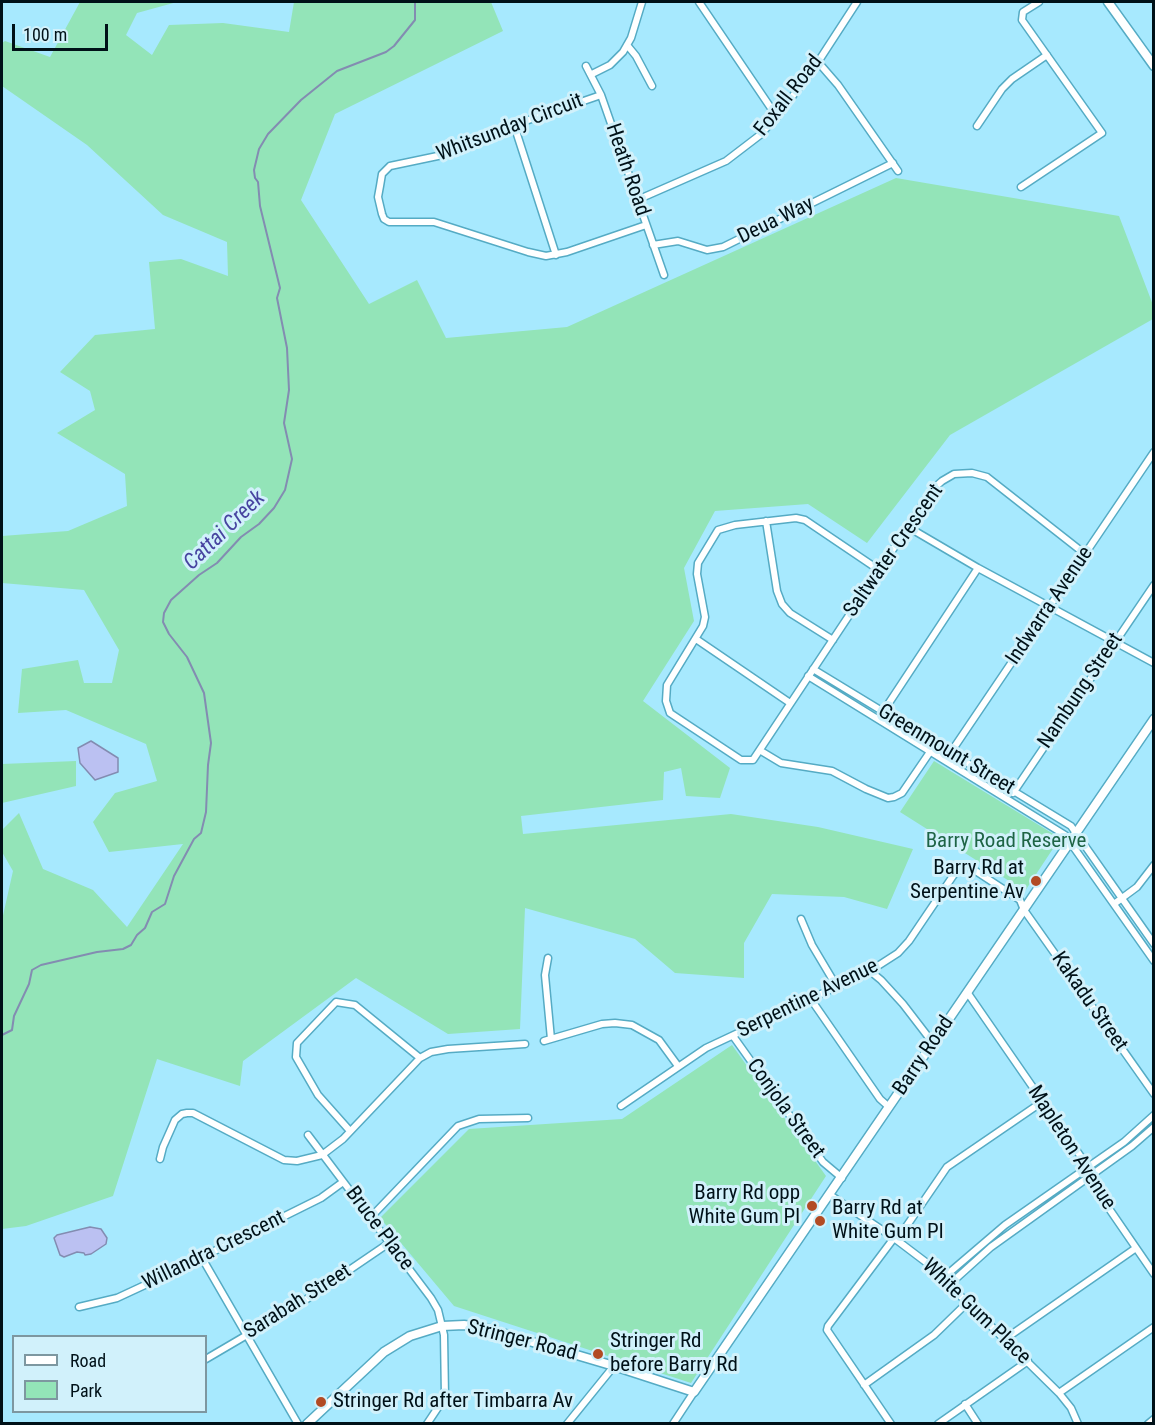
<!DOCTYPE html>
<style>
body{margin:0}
#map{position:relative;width:1155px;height:1425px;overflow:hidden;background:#a7e9fe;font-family:"Roboto Condensed",sans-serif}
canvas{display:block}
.frame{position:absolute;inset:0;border:3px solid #001118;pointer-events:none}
.legend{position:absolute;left:12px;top:1335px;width:195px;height:78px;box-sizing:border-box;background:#d1f1fb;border:2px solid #7d97a0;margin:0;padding:8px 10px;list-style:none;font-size:18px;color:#001118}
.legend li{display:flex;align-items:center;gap:12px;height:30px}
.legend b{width:30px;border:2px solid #7d97a0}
.scale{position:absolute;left:12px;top:24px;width:96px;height:27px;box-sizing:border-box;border:3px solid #001118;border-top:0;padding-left:8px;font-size:18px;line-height:21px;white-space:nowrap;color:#001118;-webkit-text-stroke:4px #d1f1fb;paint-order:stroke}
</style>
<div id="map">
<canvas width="1155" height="1425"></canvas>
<div class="frame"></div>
<ul class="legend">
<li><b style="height:8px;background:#fff"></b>Road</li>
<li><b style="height:16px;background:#93e4b8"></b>Park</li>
</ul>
<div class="scale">100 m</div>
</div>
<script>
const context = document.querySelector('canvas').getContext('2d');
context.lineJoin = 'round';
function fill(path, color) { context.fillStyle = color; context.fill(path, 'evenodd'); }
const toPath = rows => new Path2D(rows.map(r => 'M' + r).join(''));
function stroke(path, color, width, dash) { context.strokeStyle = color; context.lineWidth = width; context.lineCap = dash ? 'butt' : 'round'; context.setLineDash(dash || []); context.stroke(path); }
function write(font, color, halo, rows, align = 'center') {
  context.font = font + ' "Roboto Condensed",sans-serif'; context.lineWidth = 6; context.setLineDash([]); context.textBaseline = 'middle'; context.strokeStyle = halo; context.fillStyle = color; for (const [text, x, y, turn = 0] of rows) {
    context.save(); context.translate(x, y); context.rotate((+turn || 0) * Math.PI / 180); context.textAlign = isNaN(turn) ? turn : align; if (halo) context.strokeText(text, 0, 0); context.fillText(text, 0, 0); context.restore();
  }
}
const green = toPath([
 [80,2,177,2,137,13,126,35,152,55,169,25,223,23,289,32,294,2,491,2,503,31,335,114,301,200,369,304,417,280,446,338,567,327,896,178,1119,216,1153,305,1153,319,950,435,867,543,808,504,715,511,684,568,694,621,643,701,730,768,720,798,686,796,681,768,664,772,663,800,521,816,523,834,731,814,818,827,913,849,887,909,844,897,772,894,744,943,744,978,675,973,635,939,525,908,520,1029,448,1034,356,978,243,1061,240,1086,157,1059,113,1196,26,1226,2,1229,2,920,13,871,2,852,2,830,19,813,43,869,93,890,127,927,183,844,109,852,93,822,115,793,157,781,146,744,66,710,18,713,22,669,78,660,84,683,112,683,119,650,84,590,2,583,2,536,68,531,127,506,125,474,57,433,95,410,90,391,60,372,95,335,155,329,149,262,181,259,228,276,227,242,163,215,87,145,2,86,2,43,5,41,50,57],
 [76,761,76,786,2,803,2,764],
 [934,761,1060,838,1025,891,900,812],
 [732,1045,826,1176,691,1383,454,1306,380,1218,469,1129,622,1119]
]);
const water = toPath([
 [91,741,118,758,118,772,95,780,80,763,78,748,91,741],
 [90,1227,101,1229,107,1238,106,1244,91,1254,85,1255,84,1253,77,1252,64,1257,60,1255,54,1238,57,1235,90,1227]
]);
const stream = toPath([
 [2,1035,12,1030,14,1016,29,984,32,970,41,965,97,952,123,949,131,945,137,935,145,928,152,912,165,904,174,876,194,839,201,833,206,812,208,765,211,743,204,693,187,657,169,634,163,622,164,613,171,600,199,575,217,563,241,537,259,524,274,508,285,490,292,459,284,423,289,390,287,348,277,298,280,288,260,206,258,182,255,178,254,170,259,149,268,134,301,100,337,71,386,52,394,46,415,20,415,2]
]);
const street = toPath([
 [699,2,777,117],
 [627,45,636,56,652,86],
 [818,62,838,85,898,171],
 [586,66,601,95,664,275],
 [592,74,610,65,623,52,631,38,642,2],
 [601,95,514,125,452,153,390,166,382,174,380,186,378,197,382,214,384,219,389,222,434,222,528,252,546,256,567,252,646,225],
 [514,125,556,255],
 [977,126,1002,89,1012,79,1047,55],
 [1021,187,1102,133,1022,20,1023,12,1039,2],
 [637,200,726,161,760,135,780,113,818,62,857,2],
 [653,245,678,241,707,250,723,247,893,163],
 [766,521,777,591,782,604,790,613,833,640],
 [908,527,978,568,1154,663],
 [879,570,805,520,796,518,735,525,718,530,698,563,697,574,705,617,703,626,667,685,666,701,670,713,741,760,753,760,933,489,942,481,954,474,972,473,987,477,1085,554],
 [696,639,790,703],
 [813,669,1071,826,1154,944],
 [808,676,1065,835,1154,961],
 [881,715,978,568],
 [761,751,781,763,832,771,866,789,888,798,894,797,902,793,932,749],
 [949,755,1154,452],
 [1013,793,1154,585],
 [1114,904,1137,887,1154,865],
 [801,919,812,945,837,987],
 [548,958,545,975,551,1039],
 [870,971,881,980,903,1004,933,1043],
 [967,992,1088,1167,1088,1178,1154,1274],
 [810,998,880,1099,889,1107],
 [733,1036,823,1162,842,1178],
 [544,1041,602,1024,615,1023,632,1025,659,1040,678,1066],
 [621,1106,706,1048,870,971,898,953,909,941,957,870,968,866,1020,900,1024,910,1154,1094],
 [350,1131,318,1095,296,1057,297,1043,336,1002,355,1005,420,1058],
 [308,1135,431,1298,438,1310,444,1335,445,1397,427,1424],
 [160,1159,163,1147,175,1120,182,1114,187,1113,193,1113,284,1160,297,1161,322,1155,343,1139,420,1058,431,1052,448,1049,525,1044],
 [830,1195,894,1238,927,1263,1059,1393,1071,1408,1078,1424],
 [371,1217,458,1126,479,1119,528,1118],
 [897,1240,947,1167,1042,1102],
 [202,1258,298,1424],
 [943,1278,1005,1225,1124,1142,1154,1115],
 [950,1284,991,1247,1132,1146,1154,1127],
 [79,1307,117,1298,160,1278,321,1198,343,1182],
 [1005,1339,1136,1248],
 [206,1359,298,1305,389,1243],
 [864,1385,934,1335,967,1303],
 [1059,1393,1154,1327],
 [965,1404,978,1424],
 [567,1424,614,1366],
 [673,1424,694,1392],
 [891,1424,827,1330,828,1326,894,1238],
 [938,1424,1028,1361],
 [1148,1424,1154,1419]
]);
const secondary = toPath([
 [1108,2,1154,66],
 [307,1424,384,1352,410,1336,442,1326,464,1325,485,1328,614,1366,694,1392,1154,719]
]);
const markers = [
 [1036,881,6,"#b24b24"],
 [812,1206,6,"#b24b24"],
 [820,1221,6,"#b24b24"],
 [598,1354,6,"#b24b24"],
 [321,1402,6,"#b24b24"]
];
const streetNames = [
 ["Foxall Road",789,96,-52],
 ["Whitsunday Circuit",510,128,-21],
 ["Heath Road",627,170,71],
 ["Deua Way",776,221,-26],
 ["Saltwater Crescent",894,551,-55],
 ["Indwarra Avenue",1050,606,-56],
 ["Nambung Street",1081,691,-56],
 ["Greenmount Street",946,750,31],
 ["Serpentine Avenue",808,999,-26],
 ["Kakadu Street",1089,1002,55],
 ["Barry Road",924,1056,-56],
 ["Conjola Street",785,1109,54],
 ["Mapleton Avenue",1071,1148,57],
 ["Bruce Place",379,1229,53],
 ["Willandra Crescent",214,1251,-26],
 ["Sarabah Street",298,1302,-32],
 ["White Gum Place",976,1312,44],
 ["Stringer Road",522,1341,14]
];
const parkNames = [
 ["Barry Road Reserve",1006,842]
];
const poiNames = [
 ["Barry Rd at",1024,869,"right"],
 ["Serpentine Av",1024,893,"right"],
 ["Barry Rd opp",800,1194,"right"],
 ["White Gum Pl",800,1218,"right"],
 ["Barry Rd at",832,1209],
 ["White Gum Pl",832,1233],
 ["Stringer Rd",610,1342],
 ["before Barry Rd",610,1366],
 ["Stringer Rd after Timbarra Av",333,1402]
];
const waterNames = [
 ["Cattai Creek",225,531,-44]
];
fill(green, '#93e4b8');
fill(water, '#bbc1f2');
stroke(water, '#838cb1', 1.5);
stroke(stream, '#838cb1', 2);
stroke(street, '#55abc4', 9);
stroke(secondary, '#55abc4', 11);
stroke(street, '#fff', 6);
stroke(secondary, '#fff', 8);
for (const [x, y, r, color] of markers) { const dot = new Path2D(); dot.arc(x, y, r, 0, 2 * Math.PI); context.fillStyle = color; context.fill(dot); stroke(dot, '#d1f1fb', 2); }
write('21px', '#001118', '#d1f1fb', streetNames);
write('21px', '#1e6445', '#d1f1fb', parkNames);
write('21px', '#001118', '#d1f1fb', poiNames, 'left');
write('italic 22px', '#4744a0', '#d1f1fb', waterNames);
</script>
